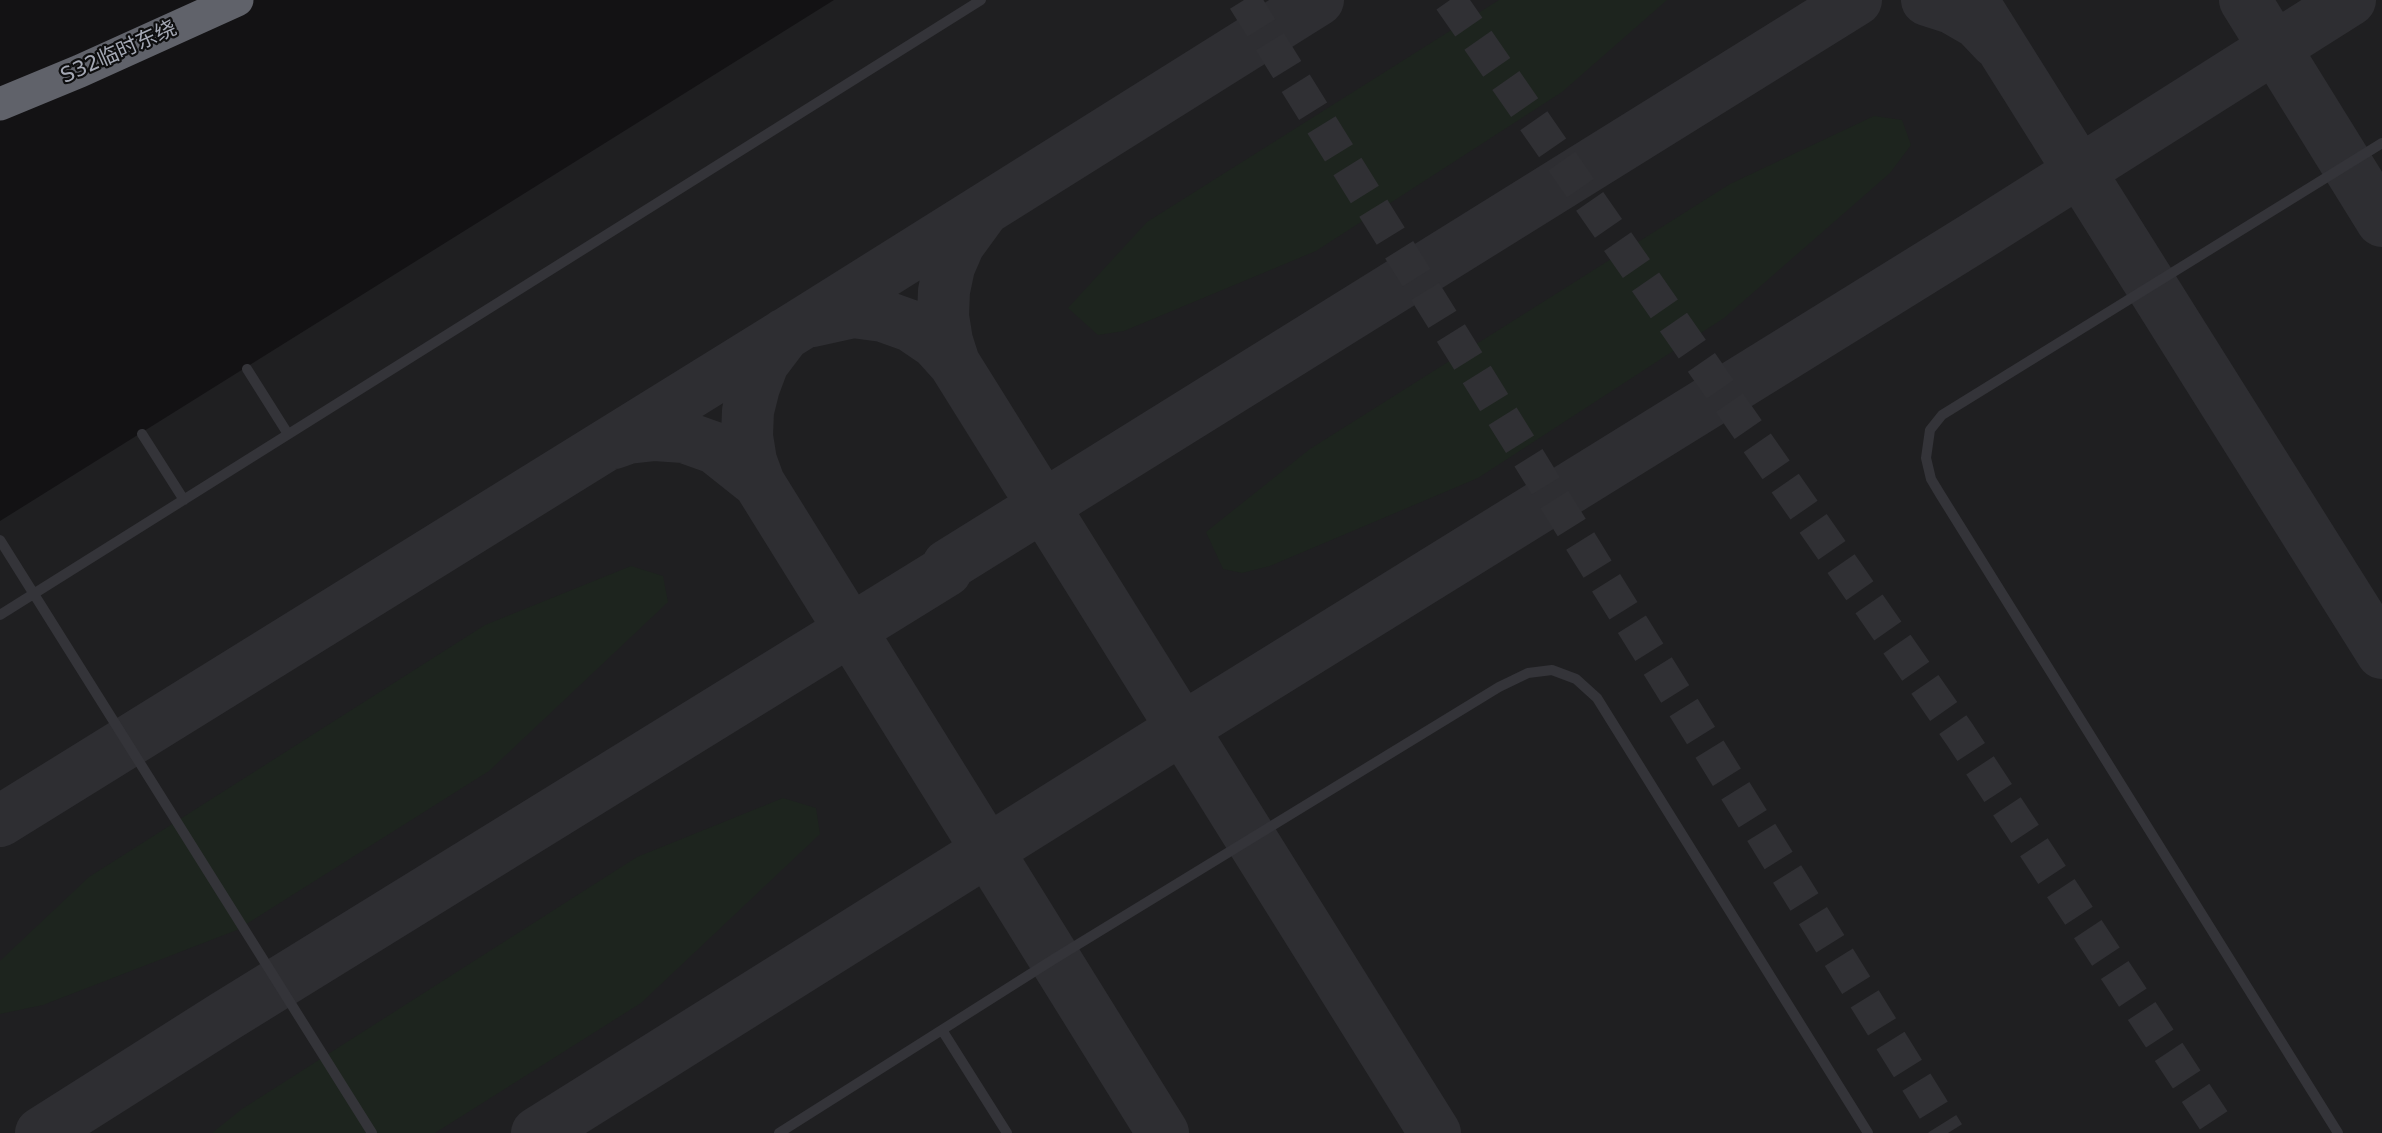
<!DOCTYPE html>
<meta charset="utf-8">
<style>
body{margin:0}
canvas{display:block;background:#131214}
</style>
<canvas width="2382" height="1133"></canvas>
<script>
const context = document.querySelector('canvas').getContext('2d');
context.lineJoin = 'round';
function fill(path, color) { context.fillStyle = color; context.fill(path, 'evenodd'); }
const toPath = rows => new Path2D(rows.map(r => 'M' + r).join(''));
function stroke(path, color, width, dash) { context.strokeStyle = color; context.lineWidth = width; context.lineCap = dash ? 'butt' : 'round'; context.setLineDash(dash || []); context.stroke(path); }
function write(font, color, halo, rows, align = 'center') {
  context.font = font + ' "DejaVu Sans","Noto Sans SC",sans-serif'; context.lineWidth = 4.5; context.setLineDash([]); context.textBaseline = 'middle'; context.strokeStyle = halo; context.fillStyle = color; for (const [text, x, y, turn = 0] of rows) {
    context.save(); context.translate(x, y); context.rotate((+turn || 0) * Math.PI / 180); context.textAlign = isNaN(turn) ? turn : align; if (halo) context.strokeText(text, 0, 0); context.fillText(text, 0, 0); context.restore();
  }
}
const built = toPath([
 [834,0,2382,0,2382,1133,0,1133,0,521]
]);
const green = toPath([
 [1499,0,1667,0,1562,92,1316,251,1124,331,1098,335,1068,308,1147,222],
 [1874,116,1902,120,1911,145,1890,173,1724,318,1478,478,1270,566,1242,573,1223,569,1206,532,1310,449,1730,184],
 [631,566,663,576,668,602,489,771,237,930,43,1005,0,1014,0,961,89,877,485,625],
 [783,798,816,808,820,834,641,1003,435,1133,212,1133,242,1109,637,857]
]);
const taxiway = toPath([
 [1927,0,1952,8,1978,23,1996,42],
 [1972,0,2382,653],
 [2245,0,2382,221],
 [812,321,853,312,883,316,911,326,936,343,954,363,1435,1133],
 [785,334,763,363,754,387,748,411,747,436,751,461,759,483,1163,1133],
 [954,363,947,341,943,316,944,291,949,267,959,244,983,211],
 [614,443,628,438,655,435,684,437,715,448,759,483],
 [0,821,800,325,1318,0],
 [41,1133,224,1017,946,571,948,565,1856,0],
 [537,1133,1183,728,1985,231,2350,0]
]);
const highwayTunnel = toPath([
 [1244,0,1948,1133],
 [1450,0,1960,735,2222,1133]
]);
const lane = toPath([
 [247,369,288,434],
 [142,434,184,500],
 [0,540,372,1133],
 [0,615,981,0],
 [942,1030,1007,1133],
 [779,1133,1054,959,1499,687,1528,673,1552,670,1576,679,1597,698,1868,1133],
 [2338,1133,1940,494,1931,479,1926,458,1930,430,1942,415,2382,143]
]);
const highway = toPath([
 [0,104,80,71,237,0]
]);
const streetNames = [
 ["S32临时东绕",119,53,-24]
];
fill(built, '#1f1f21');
fill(green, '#1d241e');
stroke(taxiway, '#2e2e32', 52);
stroke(highwayTunnel, '#303034', 33, [33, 16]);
stroke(lane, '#343439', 10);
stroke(highway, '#60626a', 33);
write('21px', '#a4a8b4', '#0e0e0f', streetNames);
</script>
